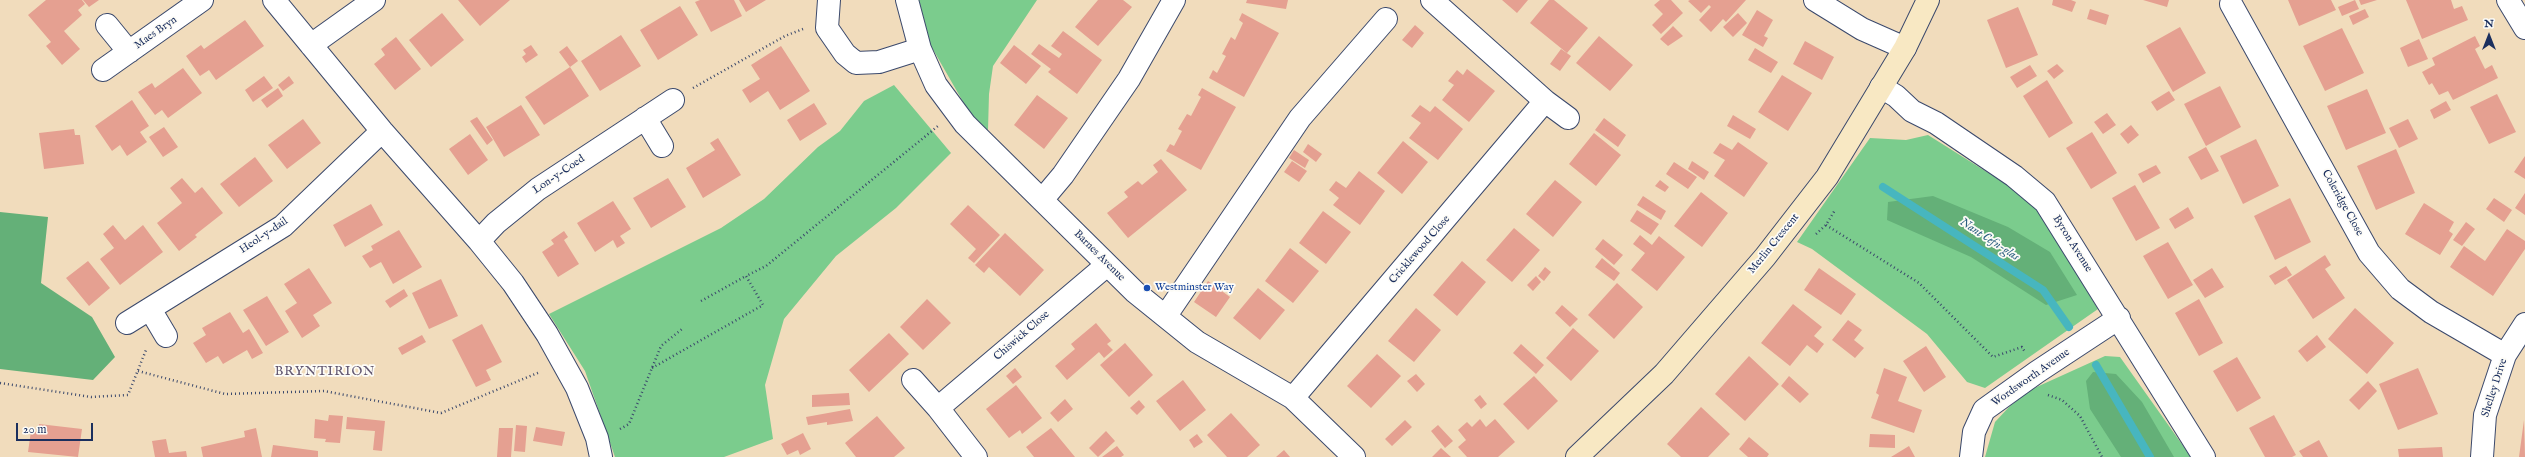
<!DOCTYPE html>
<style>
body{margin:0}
#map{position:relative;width:2525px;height:457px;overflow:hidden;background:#f1dcbc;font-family:"IM FELL English",serif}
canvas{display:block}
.north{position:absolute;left:2469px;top:16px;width:40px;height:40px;-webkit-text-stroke:3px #fdfcf7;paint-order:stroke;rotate:0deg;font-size:11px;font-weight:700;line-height:16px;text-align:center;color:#1b2f5e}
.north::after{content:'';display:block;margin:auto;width:14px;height:18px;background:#1b2f5e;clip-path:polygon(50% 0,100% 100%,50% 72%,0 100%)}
.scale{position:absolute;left:16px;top:423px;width:77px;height:18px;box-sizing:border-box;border:2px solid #1b2f5e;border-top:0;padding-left:5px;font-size:12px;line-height:14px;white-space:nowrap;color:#1b2f5e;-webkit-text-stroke:3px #fdfcf7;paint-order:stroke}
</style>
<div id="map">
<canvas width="2525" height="457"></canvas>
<div class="north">N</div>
<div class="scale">20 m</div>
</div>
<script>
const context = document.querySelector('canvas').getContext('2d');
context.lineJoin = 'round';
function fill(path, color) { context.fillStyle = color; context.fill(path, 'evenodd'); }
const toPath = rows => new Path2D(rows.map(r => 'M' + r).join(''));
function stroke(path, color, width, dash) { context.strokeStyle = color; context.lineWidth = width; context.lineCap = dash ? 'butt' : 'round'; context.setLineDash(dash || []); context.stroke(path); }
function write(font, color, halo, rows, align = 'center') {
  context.font = font + ' "IM FELL English",serif'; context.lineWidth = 3.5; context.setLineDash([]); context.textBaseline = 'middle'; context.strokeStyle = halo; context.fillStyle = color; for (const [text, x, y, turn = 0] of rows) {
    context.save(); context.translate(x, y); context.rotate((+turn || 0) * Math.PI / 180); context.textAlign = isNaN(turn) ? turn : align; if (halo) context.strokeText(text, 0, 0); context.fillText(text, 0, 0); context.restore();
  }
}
const green = toPath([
 [919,0,1037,0,993,66,989,94,988,130,974,121,931,46],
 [894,85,951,153,896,208,836,256,784,319,765,385,773,439,724,457,615,457,585,371,549,314,721,228,764,199,818,147,840,131,864,101],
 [1928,135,2033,201,2098,309,1985,388,1967,382,1927,334,1812,249,1797,242,1870,138,1906,140],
 [2105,356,2120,357,2191,457,1985,457,1995,422,2010,406,2030,390]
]);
const forest = toPath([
 [1933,196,2008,227,2050,252,2077,295,2046,305,1971,257,1887,220,1888,202],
 [0,212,48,217,41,283,92,317,115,357,93,380,0,369],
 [2093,372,2116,374,2142,402,2174,457,2121,457,2090,409,2086,381]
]);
const stream = toPath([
 [1883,187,2043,290,2069,327],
 [2096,365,2150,457]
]);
const building = toPath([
 [46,0,82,0,85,4,78,10,82,15,64,31,80,49,62,65,46,46,51,42,28,15],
 [83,0,99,0,89,7],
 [458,0,510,0,480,26],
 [700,0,734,0,742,16,711,32,695,2],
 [739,0,766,0,746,12],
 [1098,0,1123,0,1132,7,1098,46,1075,27],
 [1247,0,1288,0,1286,9,1246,3],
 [1502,0,1528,0,1517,13],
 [1549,0,1554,0,1588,28,1567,53,1530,23],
 [1660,0,1671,0,1683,13,1661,34,1652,25,1663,14,1654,5],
 [1690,0,1746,0,1726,22,1723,19,1711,32,1699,20,1711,7,1709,5,1701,13,1688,1],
 [2053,0,2071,0,2076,2,2072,12,2052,5],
 [2143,0,2169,0,2167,7],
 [2288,0,2331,0,2336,10,2299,26],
 [2355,0,2359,9,2342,16,2338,7],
 [2359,0,2377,0,2361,5],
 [2406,0,2451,0,2454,9,2462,6,2468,20,2422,39],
 [680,6,698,35,658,60,640,30],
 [2018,7,2038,55,2006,68,1987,20],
 [2090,9,2109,15,2106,25,2087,19],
 [2365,9,2369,17,2353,25,2349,16],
 [1757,10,1773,20,1764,36,1768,38,1763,47,1742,35],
 [442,13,464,40,431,67,409,40],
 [1242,13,1279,33,1244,97,1209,78,1213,70,1217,73,1226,56,1222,54,1231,37,1235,40,1243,23,1239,20],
 [1738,13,1747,23,1733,37,1723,27],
 [245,20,264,46,216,80,209,70,200,76,186,56,201,45,204,49],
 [1415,25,1424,33,1412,48,1402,40],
 [1673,26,1683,36,1668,46,1660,39],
 [2180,27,2206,73,2173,92,2146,46],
 [2342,28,2364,73,2325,91,2303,46],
 [1063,31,1102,60,1077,94,1048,72,1051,69,1031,54,1039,44,1059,58,1062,54,1051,46],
 [621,35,641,66,600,91,581,61],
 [1599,36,1633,65,1610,91,1576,63],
 [2475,36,2480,46,2475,49,2485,69,2492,65,2498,78,2453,100,2448,91,2439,95,2432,83,2429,85,2422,72,2435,65,2432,58],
 [396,37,421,69,395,90,374,64,385,55,381,49],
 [2419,39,2428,59,2408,67,2400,48],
 [1805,41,1834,57,1822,80,1793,64],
 [531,45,538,55,526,63,522,57,526,54,523,50],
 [1014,45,1041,66,1026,84,1000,63],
 [567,46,578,61,570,67,559,52],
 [781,46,810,91,780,110,768,91,750,103,742,90,760,79,751,65],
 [1755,48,1778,62,1771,73,1748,60],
 [1561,49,1571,56,1560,71,1550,64],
 [2057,64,2064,71,2054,79,2047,71],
 [2030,65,2037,76,2017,88,2010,77],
 [570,67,589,96,544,125,525,97],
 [183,68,202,93,168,118,162,110,155,115,138,92,152,83,155,88],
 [1467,69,1495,91,1469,122,1442,100,1454,85,1448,81,1457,70,1463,75],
 [1782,75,1812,93,1788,131,1758,112],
 [264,76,273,88,253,102,245,90],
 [289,76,294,83,283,91,278,85],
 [2047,80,2073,123,2049,138,2023,96],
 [2220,86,2241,127,2206,146,2184,104],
 [278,88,283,96,267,108,261,100],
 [1202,88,1236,107,1201,170,1166,151,1170,144,1174,146,1182,131,1178,129,1187,114,1191,116,1201,97,1198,95],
 [2367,89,2386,133,2346,150,2327,106],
 [2169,91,2175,100,2157,111,2151,102],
 [2497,94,2516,132,2489,144,2470,107],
 [1037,95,1068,118,1044,149,1014,125],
 [132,100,149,126,140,132,147,142,127,156,120,145,112,151,95,126],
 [2446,101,2451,110,2434,119,2430,110],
 [814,103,827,124,800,141,787,120],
 [521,105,540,135,504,157,486,127],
 [1420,105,1430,112,1435,106,1463,129,1438,160,1409,138,1421,123,1411,116],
 [2107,113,2116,125,2103,134,2094,122],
 [1733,115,1756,129,1750,139,1727,126],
 [477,117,493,140,487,145,470,121],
 [1604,118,1626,135,1618,147,1595,130],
 [303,119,321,143,287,169,268,145],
 [2408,119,2418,139,2399,148,2389,128],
 [2131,125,2139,135,2128,144,2120,134],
 [164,127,178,147,163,157,149,137],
 [74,129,75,135,80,135,84,164,44,169,39,133],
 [2092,132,2117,173,2091,189,2066,148],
 [1594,133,1621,155,1596,186,1569,164],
 [470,134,488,160,468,175,449,149],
 [718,138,741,175,703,198,686,168,715,150,710,143],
 [2256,139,2279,186,2243,204,2220,156],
 [1403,141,1428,162,1402,194,1377,173],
 [1738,142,1768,163,1744,197,1714,176,1725,160,1713,153,1720,143,1732,150],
 [1308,144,1322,154,1316,162,1303,152],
 [2206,147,2219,171,2201,180,2188,157],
 [2396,149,2415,193,2376,210,2357,166],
 [1294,150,1309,160,1305,168,1289,158],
 [2525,156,2525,179,2514,172],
 [255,157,273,181,239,207,220,184],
 [1161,159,1187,190,1128,238,1107,213,1128,197,1124,192,1138,181,1142,185,1158,172,1153,165],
 [1292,161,1307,171,1299,182,1284,172],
 [1692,161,1709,172,1704,180,1688,169],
 [1674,162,1697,177,1688,189,1666,174],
 [2156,165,2161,173,2143,183,2138,174],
 [1359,171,1385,191,1360,225,1333,205,1339,198,1329,190,1336,181,1346,188],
 [182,178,195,193,202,187,223,213,195,235,197,237,179,251,157,223,182,203,170,188],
 [668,178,686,207,651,228,633,198],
 [1555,180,1582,202,1553,237,1526,214],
 [1660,180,1669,187,1665,192,1655,186],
 [2135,185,2160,228,2136,241,2112,198],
 [1701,192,1728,213,1702,247,1674,226],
 [2525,193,2525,215,2515,208],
 [1643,196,1666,211,1661,220,1637,205],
 [2290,198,2311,242,2275,260,2254,216],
 [2494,198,2512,210,2504,222,2486,209],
 [613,201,631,229,620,236,625,243,617,248,613,240,595,252,577,223],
 [2424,203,2454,222,2449,231,2453,234,2440,255,2405,234],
 [371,204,383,225,345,247,333,225],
 [968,205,1000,235,974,263,968,258,976,249,950,224],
 [2188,207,2194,218,2175,229,2169,219],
 [1637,210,1659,224,1651,235,1630,221],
 [1323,211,1351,232,1326,264,1299,243],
 [2466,222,2475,229,2462,246,2453,240],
 [113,225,125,240,143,225,163,252,120,285,100,259,114,248,103,234],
 [1514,228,1540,250,1512,282,1486,260],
 [2507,229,2525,241,2525,249,2493,296,2450,267,2464,246,2485,261],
 [399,230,422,267,393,284,381,262,370,268,362,256,373,250,371,246],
 [564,231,568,237,564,240,579,264,558,277,542,252,554,244,551,240],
 [1005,233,1044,270,1020,296,989,267,984,273,975,265],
 [1640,235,1652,245,1659,236,1685,257,1657,291,1631,270,1645,253,1633,244],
 [1603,239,1623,255,1614,265,1595,249],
 [2168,242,2193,285,2168,299,2143,256],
 [1290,248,1319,271,1293,303,1265,281],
 [2325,255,2331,265,2325,269,2345,298,2313,319,2287,280],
 [1602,258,1620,273,1614,281,1595,267],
 [88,261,110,288,89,306,66,278],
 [1462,261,1486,282,1457,316,1433,295],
 [2286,266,2292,275,2275,285,2269,276],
 [1545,267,1551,272,1544,281,1538,276],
 [309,268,332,303,313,315,320,326,302,338,285,311,297,303,284,284],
 [1819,268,1856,294,1841,315,1804,290],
 [2212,268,2224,287,2205,298,2193,280],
 [1536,276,1541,282,1533,291,1527,285],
 [441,279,458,316,429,329,412,293],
 [1208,281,1230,297,1216,317,1194,302],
 [1617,283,1643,307,1614,339,1588,315],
 [1258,288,1285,310,1260,340,1233,318],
 [404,289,408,296,390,308,385,301],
 [267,296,289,332,266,346,243,310],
 [927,299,951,323,923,350,900,327],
 [2199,299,2223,343,2199,356,2175,313],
 [1793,304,1822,327,1814,336,1824,344,1817,353,1807,345,1790,366,1761,343],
 [1562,305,1578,319,1570,327,1555,313],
 [1416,308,1441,330,1414,362,1388,341],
 [2355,308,2394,343,2367,374,2328,339],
 [230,312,243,333,249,329,263,353,252,359,247,350,223,364,218,356,206,363,193,343,206,335,202,328],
 [1848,320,1862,330,1854,340,1864,348,1855,358,1832,340],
 [1096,323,1111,341,1107,344,1113,350,1104,358,1099,352,1067,380,1055,366,1075,349,1071,344],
 [482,324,502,362,486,370,491,380,476,387,452,340],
 [1573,328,1599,351,1571,381,1546,358],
 [889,333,909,354,869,392,849,370],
 [422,335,426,342,402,355,398,348],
 [2317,335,2326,347,2307,362,2298,351],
 [1125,343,1153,375,1129,397,1100,365],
 [1521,344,1544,365,1536,374,1513,353],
 [1926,346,1946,377,1924,392,1903,361],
 [1377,354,1401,376,1371,408,1347,386],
 [1749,356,1779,384,1745,421,1715,394],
 [2237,357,2261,398,2237,412,2213,371],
 [1015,368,1022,377,1013,384,1006,376],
 [1884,368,1907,377,1898,401,1922,410,1914,433,1871,418,1879,395,1876,393],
 [2418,368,2438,414,2398,430,2379,384],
 [1416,374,1425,384,1417,392,1407,381],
 [1534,376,1558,401,1528,430,1503,404],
 [1789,376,1809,394,1800,403,1781,386],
 [1183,380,1206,410,1180,431,1156,401],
 [2368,381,2377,391,2359,410,2349,400],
 [1016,385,1042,418,1022,434,1020,430,1009,438,986,409],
 [849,393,850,405,812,407,812,395],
 [1480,395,1487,404,1481,409,1474,400],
 [1065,399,1073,409,1058,422,1050,413],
 [1139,400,1145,407,1137,415,1130,408],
 [1701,407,1730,434,1708,457,1681,457,1667,444],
 [850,409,853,421,827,425,827,422,808,425,806,417],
 [1231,413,1260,445,1247,457,1227,457,1207,435],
 [329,415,343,416,340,443,325,442,326,439,314,438,315,419,328,421],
 [2274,415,2296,455,2292,457,2265,457,2249,428],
 [877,416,905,448,894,457,856,457,845,443],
 [347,417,385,421,382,451,373,450,375,431,346,429],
 [1480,419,1486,427,1495,419,1515,442,1498,457,1467,457,1458,447,1466,440,1458,430,1467,422,1472,427],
 [1405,420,1412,427,1392,446,1385,439],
 [2524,420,2525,457,2519,457],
 [39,424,82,429,78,457,28,452,31,431,38,432],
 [516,425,527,426,525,452,514,451],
 [1438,425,1453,441,1445,448,1431,431],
 [536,427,565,432,562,446,533,441],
 [256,428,262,457,203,457,201,447,245,437,244,431],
 [499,428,513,428,511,457,497,457],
 [1051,428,1075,457,1034,457,1026,447],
 [1106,431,1115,441,1098,457,1089,448],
 [803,433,811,449,800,455,798,450,787,455,781,444],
 [1197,434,1203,442,1194,448,1189,440],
 [1870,434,1895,435,1895,448,1869,447],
 [1749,437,1769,454,1767,457,1748,457,1739,449],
 [166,439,169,453,186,451,187,457,155,457,152,441],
 [2319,440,2328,457,2303,457,2299,451],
 [273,445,318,451,318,457,271,457],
 [1117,446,1124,455,1121,457,1102,457],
 [1909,446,1915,457,1891,457],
 [2442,447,2443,457,2399,457,2398,449],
 [1441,448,1451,457,1432,457],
 [1284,450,1290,457,1276,457]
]);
const path = toPath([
 [693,88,785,36,803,29],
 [1826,225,1919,283,1993,357,2022,347,2025,352],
 [1816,234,1826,225,1835,210],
 [701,301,746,276],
 [652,368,763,305,746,276,766,266,938,126],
 [138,371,225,394,324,391,441,413,540,372],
 [0,383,91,397,128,395,146,350],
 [2048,395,2062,400,2080,416,2102,457],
 [620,429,629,424,661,346,682,329]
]);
const street = toPath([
 [274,0,382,131,479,241,513,283,547,334,577,388,597,438,601,457],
 [829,0,827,28,845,54,856,63,879,62,920,49],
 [907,0,920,49,936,85,965,124,1135,292,1197,342,1293,398,1354,457],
 [1815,0,1862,29,1905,48],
 [2508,0,2525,28],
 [2231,4,2369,253,2400,289,2431,312,2505,355],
 [107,25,129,52],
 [311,45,374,0],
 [103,70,202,0],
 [1881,87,1896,96,1912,111,1936,123,2014,176,2045,202,2204,457],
 [1545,101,1568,118],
 [645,118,662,146],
 [1042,200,1063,175,1129,79,1174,0],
 [479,241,496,223,538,189,673,100],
 [150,309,166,336],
 [1168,317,1169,311,1300,118,1386,19],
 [127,323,283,226,382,131],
 [913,380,938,408],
 [1293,398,1545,101,1432,0],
 [976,457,938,408,1107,265],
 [1971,457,1974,432,1984,410,2037,372,2119,318],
 [2482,457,2485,415,2505,355,2525,324]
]);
const secondary = toPath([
 [1577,457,1664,374,1765,257,1827,177,1905,48,1928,0]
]);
const markers = [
 [1147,288,4,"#1a4fb4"]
];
const streetNames = [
 ["Maes Bryn",156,33,-35],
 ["Lon-y-Coed",559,175,-34],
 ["Coleridge Close",2342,203,61],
 ["Heol-y-dail",264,236,-34],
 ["Merlin Crescent",1774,244,-51],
 ["Byron Avenue",2072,244,58],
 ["Cricklewood Close",1420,250,-49],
 ["Barnes Avenue",1099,256,45],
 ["Chiswick Close",1022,336,-41],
 ["Wordsworth Avenue",2031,378,-35],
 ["Shelley Drive",2495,388,-72]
];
const transitNames = [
 ["Westminster Way",1155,288]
];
const waterNames = [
 ["Nant Cefn-glas",1989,240,33]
];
const quarterNames = [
 ["BRYNTIRION",325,372]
];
fill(green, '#7bcc8d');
fill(forest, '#64b078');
stroke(stream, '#47b6bf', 8);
fill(building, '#e5a091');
stroke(street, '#3b496c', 24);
stroke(secondary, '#3b496c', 24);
stroke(path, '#3b496c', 2.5, [1, 3]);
stroke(street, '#fff', 22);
stroke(secondary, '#f8e8c3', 22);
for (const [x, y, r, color] of markers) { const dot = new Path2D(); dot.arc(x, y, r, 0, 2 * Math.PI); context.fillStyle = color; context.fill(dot); stroke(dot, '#fdfcf7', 1.5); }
write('11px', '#1b2f5e', '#fdfcf7', streetNames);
write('11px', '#164399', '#fdfcf7', transitNames, 'left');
write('italic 12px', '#2a5e80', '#fdfcf7', waterNames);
context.letterSpacing = '1px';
write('13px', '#625770', '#fdfcf7', quarterNames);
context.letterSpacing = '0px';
</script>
